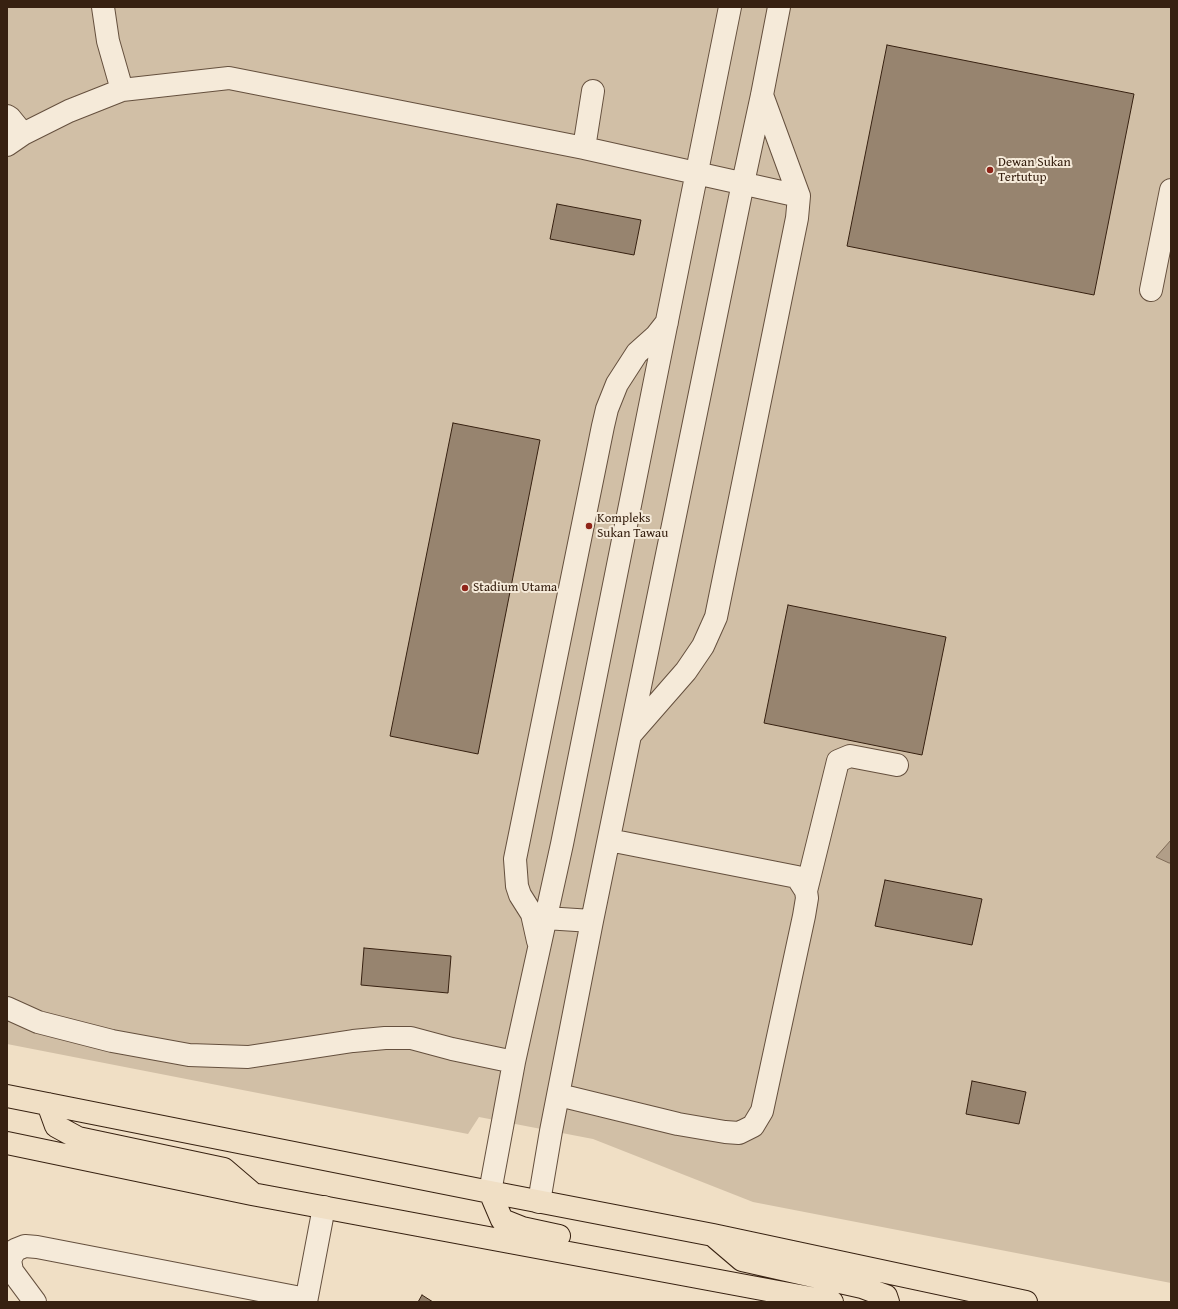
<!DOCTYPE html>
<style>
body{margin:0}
#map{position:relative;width:1178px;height:1309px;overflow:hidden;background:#f0dfc5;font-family:"Gentium Book Plus",serif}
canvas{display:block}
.frame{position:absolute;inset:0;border:8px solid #372111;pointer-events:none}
</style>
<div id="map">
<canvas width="1178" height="1309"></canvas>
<div class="frame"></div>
</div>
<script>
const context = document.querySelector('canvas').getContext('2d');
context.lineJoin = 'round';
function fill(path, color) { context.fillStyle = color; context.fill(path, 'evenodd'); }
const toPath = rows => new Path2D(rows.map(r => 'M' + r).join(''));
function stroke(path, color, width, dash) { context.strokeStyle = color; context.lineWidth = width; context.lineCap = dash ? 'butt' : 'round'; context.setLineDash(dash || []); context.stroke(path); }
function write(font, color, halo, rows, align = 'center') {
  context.font = font + ' "Gentium Book Plus",serif'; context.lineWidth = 4; context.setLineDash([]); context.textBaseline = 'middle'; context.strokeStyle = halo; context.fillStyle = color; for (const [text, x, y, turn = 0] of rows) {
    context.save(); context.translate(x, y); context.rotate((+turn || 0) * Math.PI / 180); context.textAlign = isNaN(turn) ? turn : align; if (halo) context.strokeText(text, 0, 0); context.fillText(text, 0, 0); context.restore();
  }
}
const green = toPath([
 [7,7,1171,7,1171,1283,753,1202,593,1139,479,1117,468,1134,7,1044]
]);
const water = toPath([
 [1171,840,1171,863,1169,863,1156,857,1171,840]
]);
const building = toPath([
 [887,45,1134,94,1094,295,847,246,887,45],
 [557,204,641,220,634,255,550,239,557,204],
 [453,423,540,440,478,754,390,736,453,423],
 [788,605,946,637,922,755,764,723,788,605],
 [885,880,982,899,972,945,875,926,885,880],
 [364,948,451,956,448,993,361,985,364,948],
 [972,1081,1026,1092,1019,1124,966,1114,972,1081],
 [422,1295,433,1302,418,1302,422,1295]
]);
const minor = toPath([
 [103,7,108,41,122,90],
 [7,116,10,118,23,134],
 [7,145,23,134,69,111,122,90,229,78,584,148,799,196],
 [584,148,593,91],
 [1151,290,1171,190],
 [631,734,686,671,703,646,716,617,797,218,799,196,762,95],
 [806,891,838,761,850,756,897,765],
 [545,918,592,921],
 [538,941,532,914,520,895,517,886,515,859,603,426,607,409,617,384,637,353,656,336,667,322],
 [7,1008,38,1022,112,1041,189,1055,248,1057,353,1041,385,1038,411,1038,452,1049,514,1062],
 [559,1095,678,1124,725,1132,739,1133,753,1126,762,1111,804,916,807,898,806,891,797,877,609,840],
 [490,1192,514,1062,562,844,730,7],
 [539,1202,551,1131,592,921,743,183,762,95,779,7],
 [35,1302,12,1271,10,1260,15,1250,25,1246,37,1247,306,1299],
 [306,1302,324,1207]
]);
const major = toPath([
 [7,1096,490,1192,713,1235,1026,1302],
 [48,1104,56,1126,78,1138,224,1169,252,1193],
 [7,1143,252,1194,832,1302],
 [490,1192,502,1220,522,1228,559,1236],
 [715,1237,742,1260,862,1287,886,1296,888,1302]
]);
const markers = [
 [990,170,4,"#8f2418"],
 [589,526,4,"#8f2418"],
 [465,588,4,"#8f2418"]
];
const poiNames = [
 ["Dewan Sukan",998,163],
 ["Tertutup",998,178],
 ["Kompleks",597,519],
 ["Sukan Tawau",597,534],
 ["Stadium Utama",473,588]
];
fill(green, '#d1bfa6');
fill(water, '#b19e88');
stroke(water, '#806c58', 1);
fill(building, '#97846f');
stroke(building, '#372111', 1);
stroke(minor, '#65503e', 24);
stroke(major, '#372111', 24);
stroke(minor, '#f5ead9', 22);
stroke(major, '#f0dfc5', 22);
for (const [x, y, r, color] of markers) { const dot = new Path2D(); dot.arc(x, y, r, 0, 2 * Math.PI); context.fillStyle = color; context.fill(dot); stroke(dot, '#f5ead9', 1.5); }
write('13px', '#372111', '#f5ead9', poiNames, 'left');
</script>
